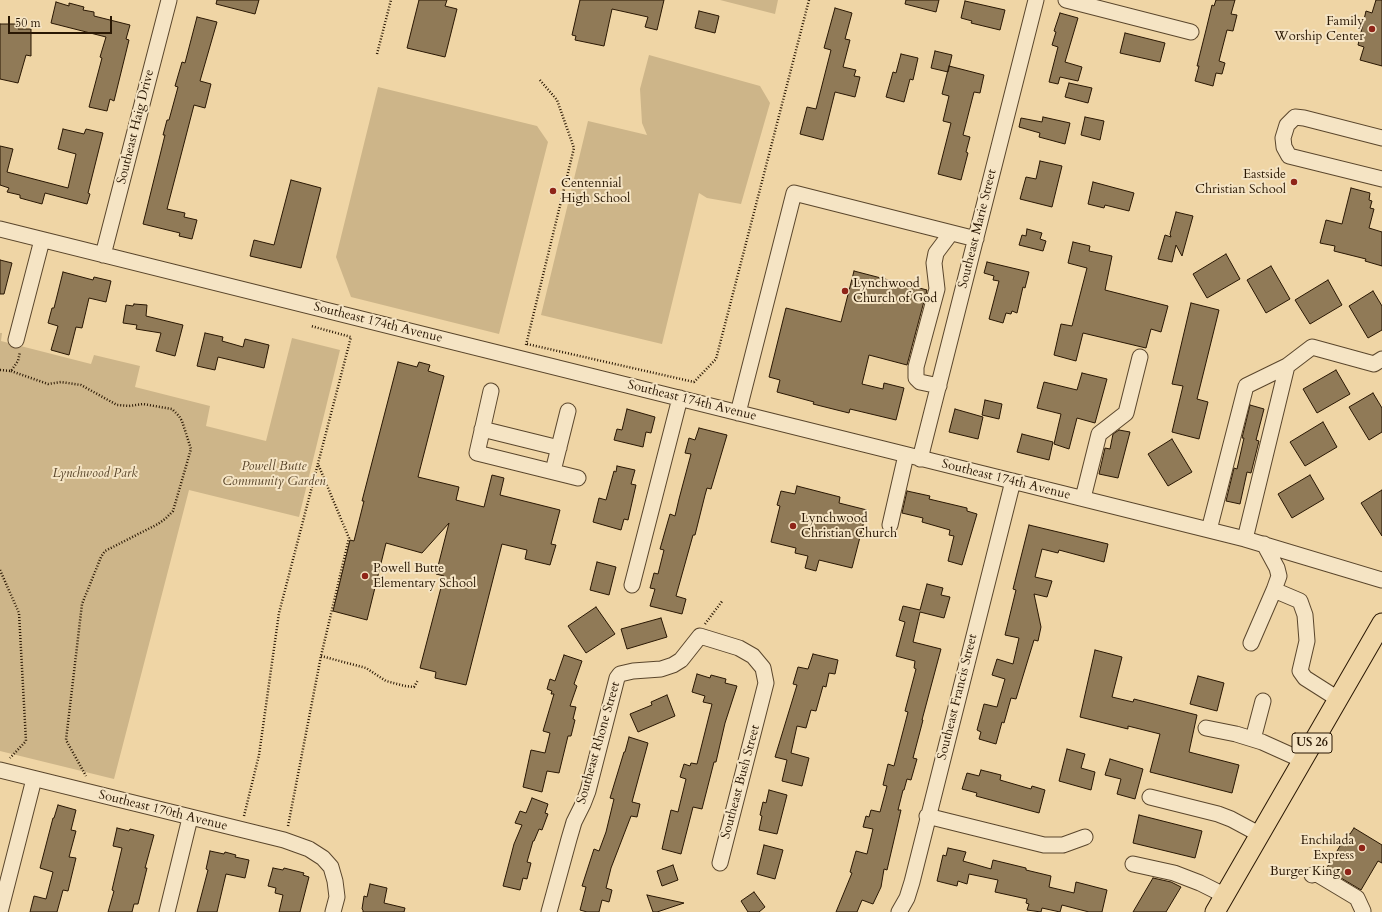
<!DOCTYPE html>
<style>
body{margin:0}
#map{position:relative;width:1382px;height:912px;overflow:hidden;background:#efd5a5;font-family:Cardo,serif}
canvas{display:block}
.scale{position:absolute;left:8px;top:16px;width:104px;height:18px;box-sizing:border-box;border:2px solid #291703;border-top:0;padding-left:5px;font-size:12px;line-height:14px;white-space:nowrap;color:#291703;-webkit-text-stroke:3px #f5e4c4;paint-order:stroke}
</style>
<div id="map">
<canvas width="1382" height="912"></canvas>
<div class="scale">50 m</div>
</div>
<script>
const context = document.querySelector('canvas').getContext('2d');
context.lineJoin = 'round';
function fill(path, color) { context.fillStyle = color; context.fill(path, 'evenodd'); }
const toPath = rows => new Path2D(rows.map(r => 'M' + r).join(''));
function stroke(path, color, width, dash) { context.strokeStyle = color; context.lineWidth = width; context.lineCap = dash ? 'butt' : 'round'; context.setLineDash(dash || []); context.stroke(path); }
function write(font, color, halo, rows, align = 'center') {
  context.font = font + ' Cardo,serif'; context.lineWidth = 4; context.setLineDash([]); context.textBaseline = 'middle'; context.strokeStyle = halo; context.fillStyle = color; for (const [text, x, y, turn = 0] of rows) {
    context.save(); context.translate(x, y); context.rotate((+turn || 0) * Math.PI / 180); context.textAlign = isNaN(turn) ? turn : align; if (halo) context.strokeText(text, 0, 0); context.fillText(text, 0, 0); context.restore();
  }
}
const green = toPath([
 [720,0,778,0,775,14],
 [649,55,760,86,770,103,741,204,707,198,699,193,662,344,541,315,588,121,647,135,642,123,640,89],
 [378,87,537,126,548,142,499,334,351,297,336,257],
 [0,333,2,333,1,341,91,364,94,355,140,366,135,387,210,406,206,426,266,441,292,338,340,350,299,517,189,490,114,779,0,751]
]);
const building = toPath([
 [217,0,259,0,255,14,216,4,217,0],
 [419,0,447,0,445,6,457,9,445,57,407,48,419,0],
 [580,0,664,0,657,30,645,27,648,17,612,9,604,46,575,40,576,36,572,35,580,0],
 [906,0,939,0,936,12,905,4,906,0],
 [1216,0,1235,0,1231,14,1237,15,1233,31,1227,30,1219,61,1225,63,1222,74,1216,73,1213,86,1195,81,1199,66,1197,66,1206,30,1212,5,1214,6,1216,0],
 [1376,0,1382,0,1382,66,1360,60,1364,47,1358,45,1366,11,1372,13,1376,0],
 [965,1,1005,10,1000,30,971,23,972,21,961,18,965,1],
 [56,2,69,6,69,3,84,7,83,10,94,12,94,16,130,25,126,39,129,40,114,101,110,99,107,111,89,107,102,58,100,57,106,37,51,23,56,2],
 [835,8,852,13,845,39,850,40,843,67,856,70,854,76,860,77,855,97,835,92,823,140,800,134,807,107,816,109,831,50,824,48,835,8],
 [699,11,719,16,715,33,695,28,699,11],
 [1060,13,1078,18,1065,62,1082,67,1078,81,1060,77,1058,84,1049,82,1058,47,1052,45,1056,32,1054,31,1060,13],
 [197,17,217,22,200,81,211,84,205,108,194,105,167,209,185,213,184,217,197,220,192,239,179,236,180,233,143,224,165,135,163,135,167,120,169,120,178,87,175,86,182,62,185,63,197,17],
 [0,24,19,24,18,29,31,29,31,56,26,55,18,83,0,79,0,24],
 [1125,33,1165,43,1160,62,1120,53,1125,33],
 [935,51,952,55,948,72,931,68,935,51],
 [901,54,918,58,913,80,910,79,904,102,886,97,893,72,896,73,901,54],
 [949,66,984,75,980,93,974,92,963,135,970,137,966,152,968,153,961,180,938,174,951,123,943,121,949,96,942,94,949,66],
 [1069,83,1092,88,1088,103,1065,97,1069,83],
 [1043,117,1070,123,1065,144,1039,137,1040,133,1019,127,1021,118,1042,122,1043,117],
 [1085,117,1104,121,1100,140,1081,135,1085,117],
 [63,129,84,134,86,129,103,133,88,193,90,194,87,204,45,193,42,204,20,198,20,195,7,192,9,188,0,185,0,146,13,149,7,172,68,188,76,154,58,149,63,129],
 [1040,161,1062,166,1052,207,1020,199,1026,177,1036,179,1040,161],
 [291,180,321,188,301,268,250,256,254,240,274,245,291,180],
 [1093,182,1134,193,1129,211,1105,205,1104,208,1088,204,1093,182],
 [1351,188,1370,193,1369,200,1372,201,1370,208,1374,209,1369,228,1382,232,1382,266,1365,261,1366,259,1334,251,1335,246,1320,243,1326,220,1342,224,1351,188],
 [1176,212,1193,216,1182,256,1176,245,1172,262,1158,259,1165,235,1171,237,1170,234,1176,212],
 [1027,229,1042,233,1040,239,1046,241,1043,251,1019,245,1022,235,1026,236,1027,229],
 [1073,242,1090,246,1089,251,1112,256,1105,290,1168,306,1161,332,1151,329,1146,348,1083,333,1076,361,1054,355,1061,324,1072,326,1087,268,1068,263,1073,242],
 [1226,254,1240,279,1207,298,1193,274,1226,254],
 [0,260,12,263,4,294,0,294,0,260],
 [987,262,1029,272,1025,288,1023,287,1017,313,1012,311,1011,314,1006,313,1003,323,989,319,999,281,993,280,994,276,984,273,987,262],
 [1271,266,1290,299,1266,313,1247,280,1271,266],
 [854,271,927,290,907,365,869,355,862,384,883,389,884,383,904,388,896,420,850,409,849,413,813,404,814,402,777,392,780,380,769,377,786,308,841,322,854,271],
 [63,272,93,280,94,277,111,281,106,302,89,298,82,328,76,327,69,355,51,350,58,326,48,323,52,308,54,308,63,272],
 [1328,280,1342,305,1310,324,1295,300,1328,280],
 [1373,291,1382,306,1382,330,1368,338,1349,306,1373,291],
 [1191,303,1219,310,1197,399,1208,402,1199,439,1172,432,1183,386,1172,384,1191,303],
 [134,304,147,305,146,316,183,325,175,356,156,351,161,333,136,329,137,325,123,323,126,305,133,306,134,304],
 [205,333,223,337,222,341,243,347,245,339,269,345,264,368,218,357,215,370,197,366,205,333],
 [398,362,417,367,419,362,430,365,428,371,444,376,418,477,459,487,456,500,484,507,492,475,504,478,500,495,560,510,551,544,556,545,550,565,525,559,527,550,502,544,466,685,435,678,436,672,420,668,444,576,436,574,449,523,422,553,386,543,367,620,333,611,350,540,354,541,364,501,362,501,398,362],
 [1336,370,1350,394,1317,413,1303,389,1336,370],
 [1082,373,1107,379,1095,423,1077,418,1069,449,1054,444,1061,414,1037,408,1044,382,1077,390,1082,373],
 [1373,393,1382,408,1382,432,1369,440,1349,407,1373,393],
 [985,400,1002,404,999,419,982,415,985,400],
 [1250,405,1264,409,1256,440,1259,441,1251,473,1247,472,1240,504,1226,501,1234,468,1237,469,1244,438,1242,438,1250,405],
 [627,409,655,417,651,433,646,432,643,447,614,440,617,429,622,430,627,409],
 [955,409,983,417,978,439,949,432,955,409],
 [1323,422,1337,447,1305,466,1290,442,1323,422],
 [699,428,727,435,711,489,707,488,705,495,695,535,693,535,676,596,686,599,682,614,650,606,655,589,650,588,654,573,658,574,664,550,660,549,670,514,675,516,679,499,691,454,685,453,689,438,695,440,699,428],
 [1119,430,1130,432,1118,478,1099,474,1105,448,1110,449,1113,434,1119,430],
 [1022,434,1053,442,1049,460,1017,452,1022,434],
 [1172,439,1192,472,1168,486,1148,454,1172,439],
 [617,466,635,470,631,484,636,485,628,520,624,519,621,530,593,522,599,498,606,500,614,471,616,472,617,466],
 [1310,475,1324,499,1292,518,1278,494,1310,475],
 [797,486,840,497,839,503,867,510,852,568,819,560,816,571,805,568,808,556,795,553,796,548,771,542,780,506,777,505,781,491,795,494,797,486],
 [1382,490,1382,536,1361,503,1382,490],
 [907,491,930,496,929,499,967,508,967,511,977,514,962,565,948,561,954,536,949,535,950,530,922,522,923,518,902,513,907,491],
 [1029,525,1108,544,1104,562,1059,550,1058,553,1042,549,1035,577,1052,581,1047,597,1034,594,1041,627,1038,641,1034,640,1016,699,1011,698,1004,723,1002,722,996,744,979,739,981,732,977,730,984,704,997,707,1005,679,992,675,997,659,1013,664,1019,638,1005,635,1016,590,1013,589,1029,525],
 [597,562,616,567,609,595,590,590,597,562],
 [927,584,943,588,941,595,950,597,944,618,920,612,913,642,941,649,922,720,923,720,913,758,917,759,911,780,907,779,904,790,903,790,898,810,901,810,887,870,884,869,881,887,873,904,862,900,857,912,836,912,852,873,850,872,856,851,867,854,873,829,863,827,866,816,869,817,871,810,880,812,887,786,883,785,888,764,894,766,908,712,905,711,916,669,914,668,915,661,896,656,905,622,899,620,903,606,920,610,927,584],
 [596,607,615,634,586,653,568,626,596,607],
 [661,618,667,637,627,649,621,629,661,618],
 [1095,650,1122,657,1112,697,1133,702,1134,699,1197,715,1189,752,1239,765,1232,793,1150,772,1160,734,1128,726,1128,729,1080,717,1095,650],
 [813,654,838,660,835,674,829,673,826,687,823,686,816,711,811,710,806,728,797,726,791,753,809,758,802,786,782,781,787,760,775,757,797,685,793,684,798,667,808,669,813,654],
 [564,655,582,661,574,684,577,686,570,706,576,707,573,719,575,720,571,736,568,736,559,773,547,771,542,792,523,787,531,750,545,753,550,733,543,731,554,694,551,694,552,691,547,689,550,679,555,681,564,655],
 [697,674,710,678,711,675,726,679,725,683,737,686,725,723,716,762,714,762,702,809,693,807,681,854,662,849,671,810,678,812,686,779,680,777,684,764,690,766,691,763,697,764,712,704,703,702,705,696,692,692,697,674],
 [1198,676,1224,683,1217,711,1190,704,1198,676],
 [667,695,675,716,638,732,630,714,652,705,651,702,667,695],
 [629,737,648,743,632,802,640,804,637,817,631,816,611,868,606,888,612,890,609,902,602,900,599,912,587,912,580,910,586,887,582,886,594,849,599,851,606,832,614,799,610,798,624,752,625,752,629,737],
 [1067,749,1085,754,1081,768,1095,772,1091,790,1059,781,1067,749],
 [1110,759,1143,769,1135,799,1117,794,1121,779,1105,775,1110,759],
 [981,770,1001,775,1000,780,1031,789,1032,786,1045,790,1039,813,976,796,977,793,962,789,967,773,979,776,981,770],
 [769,790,787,795,777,834,759,830,762,816,760,815,763,802,766,803,769,790],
 [532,798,548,804,545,813,548,814,542,830,539,829,534,841,533,841,527,862,531,863,527,879,523,878,520,890,503,886,514,844,522,825,515,823,520,811,526,813,532,798],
 [58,805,76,810,71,830,76,831,69,857,76,858,68,891,63,890,57,912,30,912,34,896,46,899,53,872,40,868,53,818,54,818,58,805],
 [1139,815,1202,831,1195,858,1133,843,1139,815],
 [117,828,129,831,130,829,154,835,145,868,147,868,138,904,134,904,132,912,108,912,114,891,112,890,122,848,113,846,117,828],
 [1354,828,1382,845,1382,863,1378,861,1361,890,1326,869,1348,833,1350,834,1354,828],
 [764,845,783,850,775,879,757,874,764,845],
 [948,848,966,852,963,861,991,869,993,860,1026,868,1026,870,1051,876,1049,887,1074,893,1076,882,1107,890,1102,912,1089,912,1062,905,1060,912,1042,908,1041,912,1027,910,1029,904,1026,903,1027,899,995,892,998,880,969,874,967,884,958,881,957,886,937,881,943,855,946,856,948,848],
 [210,851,224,854,225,852,236,855,235,857,249,860,245,878,226,874,217,912,197,912,208,870,206,869,210,851],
 [673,865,678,880,662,886,657,871,673,865],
 [273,868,283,870,284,868,304,873,303,875,309,877,300,912,279,912,283,895,275,893,276,888,268,886,273,868],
 [1153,878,1171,882,1181,887,1166,912,1133,912,1153,878],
 [370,884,387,888,384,903,405,908,404,912,363,912,363,910,362,909,364,896,367,897,370,884],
 [754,892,765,907,759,912,748,912,741,901,754,892],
 [647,895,684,903,657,912,653,912,647,895]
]);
const path = toPath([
 [377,54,391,0],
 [527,344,694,382,716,359,809,0],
 [526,345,574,148,557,100,539,79],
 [0,370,11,371,18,361,20,352],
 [11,371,48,384,61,382,81,385,117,405,129,406,143,404,172,409,179,416,182,421,191,449,173,511,165,519,158,524,105,551,101,557,82,604,66,740,86,776],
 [0,570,19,613,26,741,10,758],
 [705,624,723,600],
 [321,656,366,668,386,681,405,686,414,687,418,680],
 [244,816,259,755,279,613,351,337,311,326],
 [288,826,321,656,349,538,318,464]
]);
const minor = toPath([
 [1066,0,1191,32],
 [1382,138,1304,118,1295,117,1287,125,1283,138,1284,147,1289,156,1382,179],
 [0,229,1245,539,1382,580],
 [103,255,169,0],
 [16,340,42,240],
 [939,386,920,382,916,378,916,367,937,289,934,263,936,253,951,233],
 [491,391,477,453,578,478],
 [738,413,794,193,976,239],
 [482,429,559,448],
 [920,459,1036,0],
 [553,471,568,411],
 [1083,498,1099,434,1126,413,1140,357],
 [890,525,906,455],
 [1209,530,1246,386,1287,366,1312,347,1374,364,1382,359],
 [1245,539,1287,366],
 [632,585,680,398],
 [1274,590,1300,601,1305,615,1307,641,1300,671,1305,678,1338,699],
 [1251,643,1274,590,1279,576,1277,568,1264,544],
 [1206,728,1236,734,1262,742,1302,760],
 [1253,739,1263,701],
 [0,770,284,840,309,849,323,858,331,867,335,881,337,897,333,912],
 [1150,797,1218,814,1231,819,1259,834],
 [927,816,1044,845,1063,845,1085,837],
 [1133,864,1174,873,1200,883,1224,895],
 [1312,875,1317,874,1357,898,1363,911],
 [0,912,34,779],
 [167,912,190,818],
 [549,912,569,839,574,822,583,804,588,791,617,678,620,674,633,671,661,669,673,665,681,660,700,636,739,648,753,656,763,668,766,683,720,863],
 [899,912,907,898,912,882,1013,481]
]);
const major = toPath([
 [1215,912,1382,623]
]);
const markers = [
 [1372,29,4,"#8f2418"],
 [1294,182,4,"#8f2418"],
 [553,191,4,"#8f2418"],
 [845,291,4,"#8f2418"],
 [793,526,4,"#8f2418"],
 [365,576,4,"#8f2418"],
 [1362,848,4,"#8f2418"],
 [1348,872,4,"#8f2418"]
];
const shields = [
 [1312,743,40]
];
const shieldNames = [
 ["US 26",1312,743]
];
const poiNames = [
 ["Family",1364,22],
 ["Worship Center",1364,37],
 ["Eastside",1286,175],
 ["Christian School",1286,190],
 ["Centennial",561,184,"left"],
 ["High School",561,199,"left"],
 ["Lynchwood",853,284,"left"],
 ["Church of God",853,299,"left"],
 ["Lynchwood",801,519,"left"],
 ["Christian Church",801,534,"left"],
 ["Powell Butte",373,569,"left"],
 ["Elementary School",373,584,"left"],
 ["Enchilada",1354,841],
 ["Express",1354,856],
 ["Burger King",1340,872]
];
const streetNames = [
 ["Southeast Haig Drive",136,127,-76],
 ["Southeast Marie Street",978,229,-76],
 ["Southeast 174th Avenue",378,323,14],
 ["Southeast 174th Avenue",692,401,14],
 ["Southeast 174th Avenue",1006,480,14],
 ["Southeast Francis Street",958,697,-76],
 ["Southeast Rhone Street",599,743,-74],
 ["Southeast Bush Street",741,782,-75],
 ["Southeast 170th Avenue",163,811,14]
];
const parkNames = [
 ["Powell Butte",274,467],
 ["Community Garden",274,482],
 ["Lynchwood Park",95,474]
];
fill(green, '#cdb589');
fill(building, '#907a57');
stroke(building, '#291703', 1);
stroke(minor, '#5a462c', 17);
stroke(major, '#291703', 21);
stroke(path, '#291703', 2.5, [1, 2]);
stroke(minor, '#f5e4c4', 15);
stroke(major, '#efd5a5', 19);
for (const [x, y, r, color] of markers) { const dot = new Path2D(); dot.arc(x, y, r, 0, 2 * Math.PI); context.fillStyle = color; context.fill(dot); stroke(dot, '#f5e4c4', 1.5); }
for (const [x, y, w] of shields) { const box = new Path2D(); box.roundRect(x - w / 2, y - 10, w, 20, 3); context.fillStyle = '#f5e4c4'; context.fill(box); stroke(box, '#291703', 1); }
write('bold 12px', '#291703', null, shieldNames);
write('13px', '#291703', '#f5e4c4', poiNames, 'right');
write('13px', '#291703', '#f5e4c4', streetNames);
write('italic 13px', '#5a462b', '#f5e4c4', parkNames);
</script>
